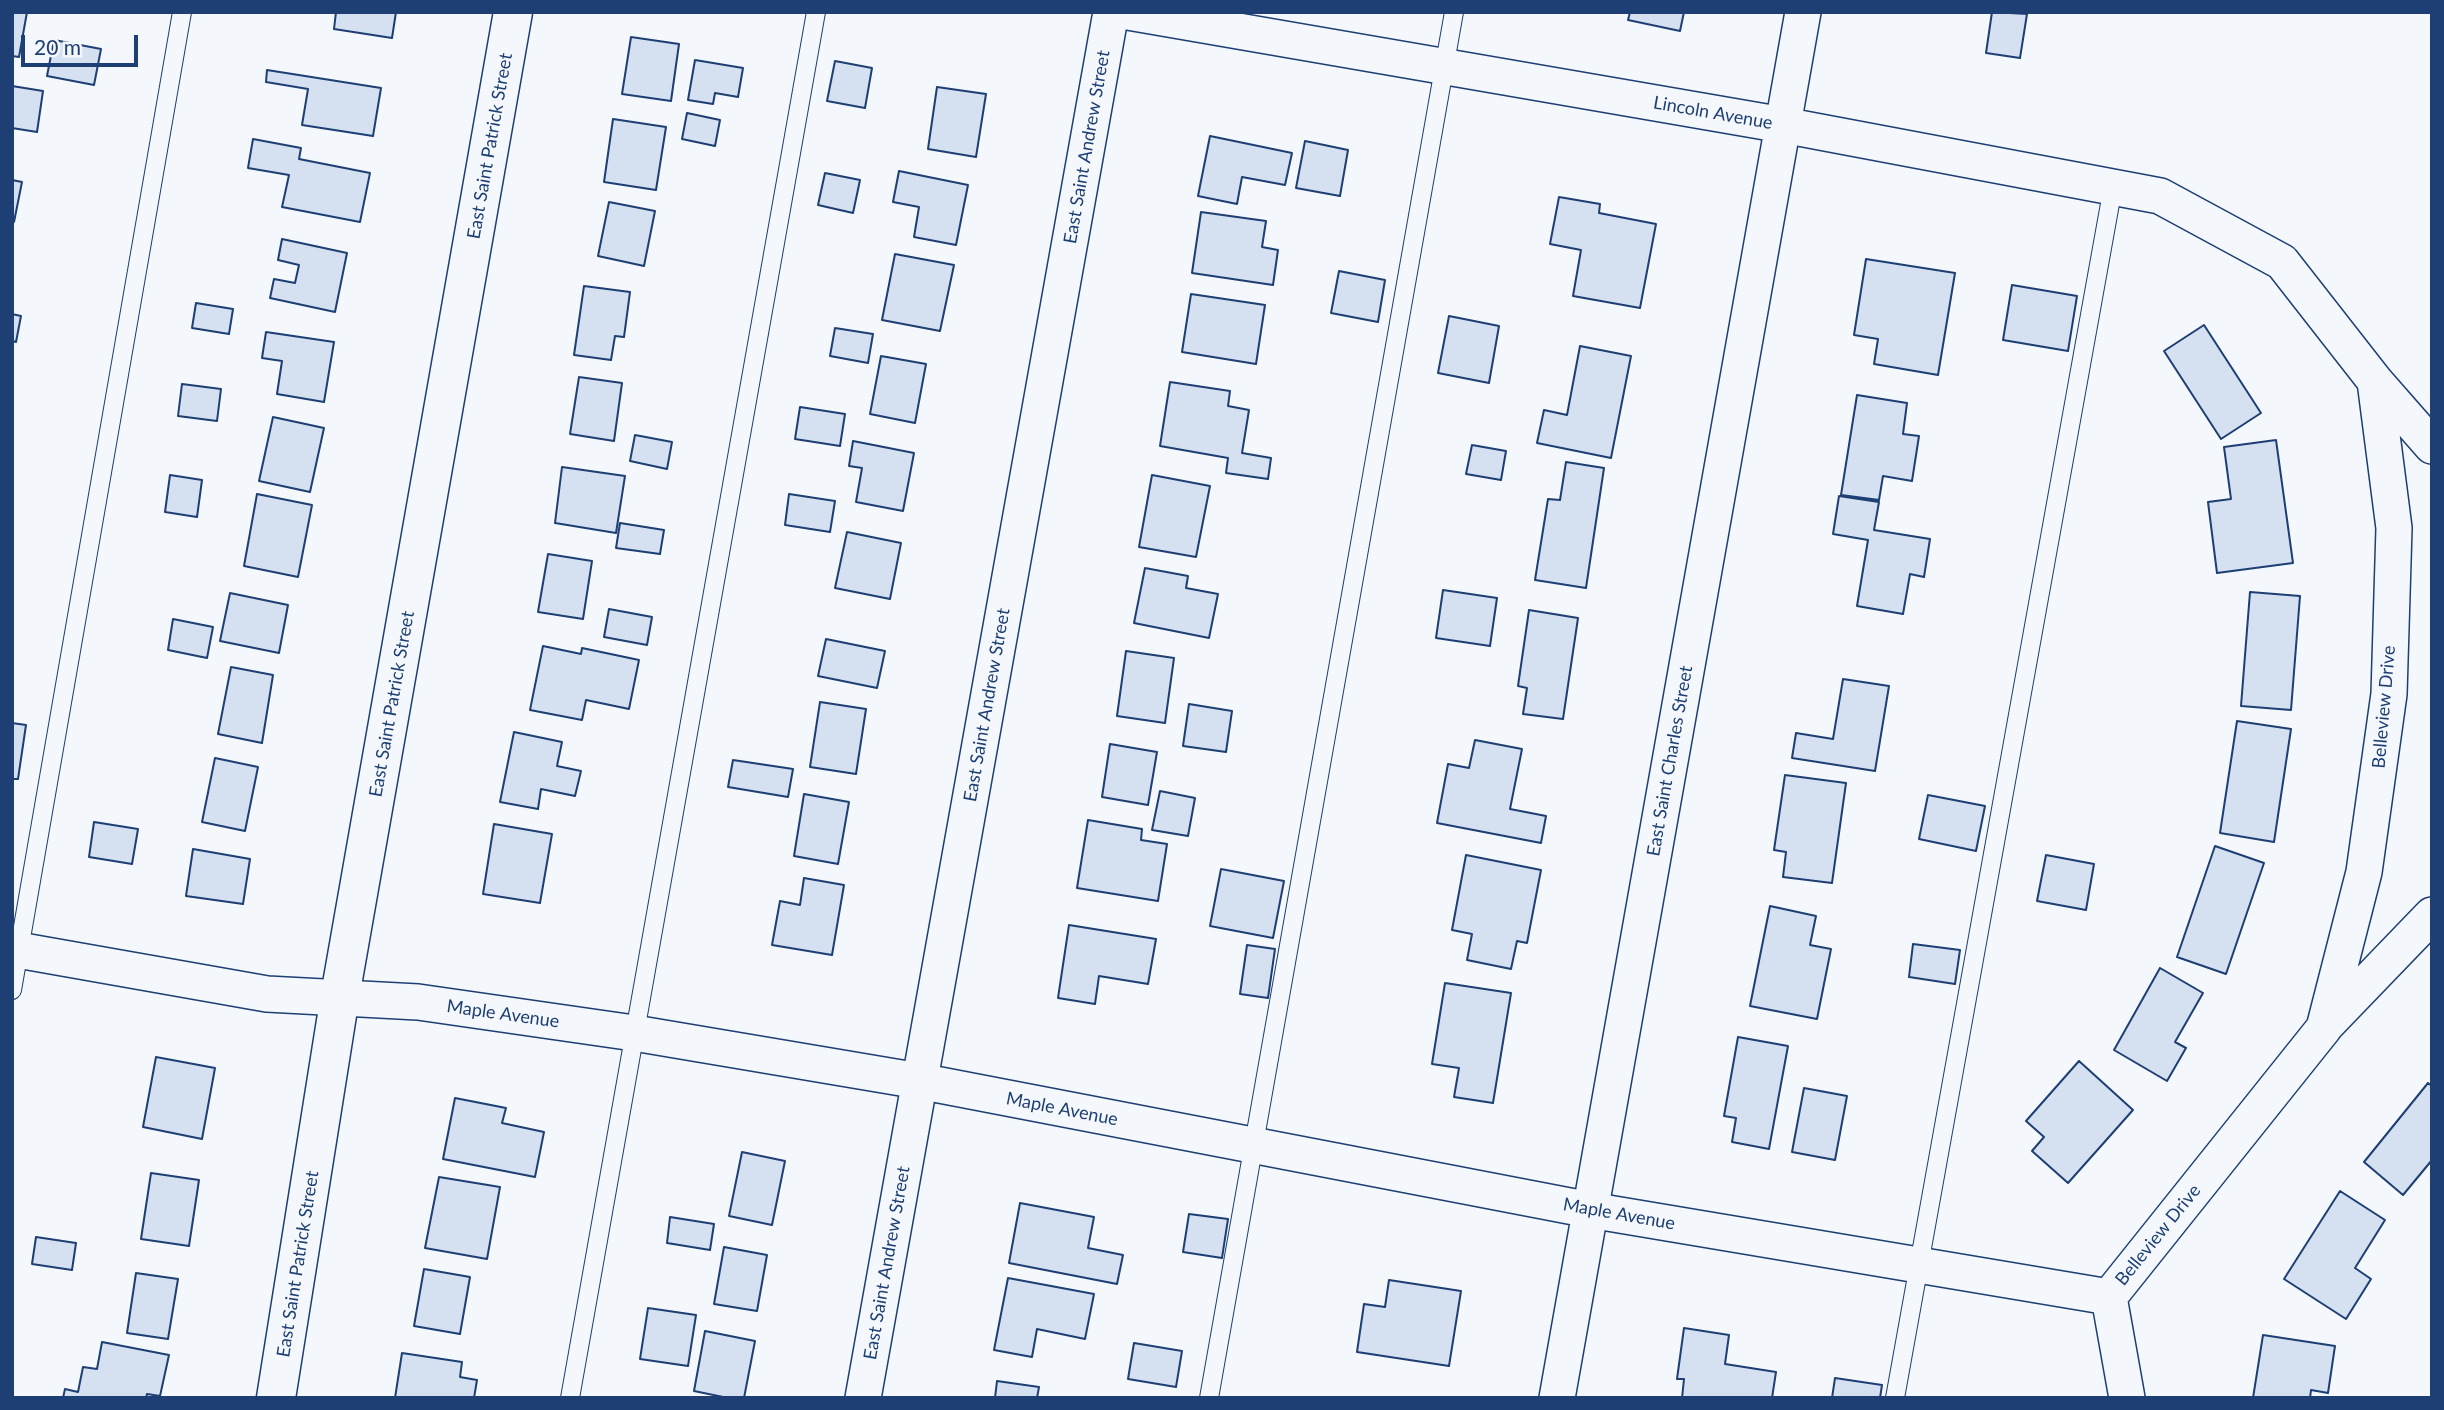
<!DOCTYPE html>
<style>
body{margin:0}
#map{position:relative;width:2444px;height:1410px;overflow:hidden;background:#f4f7fb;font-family:Lato,sans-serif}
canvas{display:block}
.frame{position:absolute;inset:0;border:14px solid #1d3f73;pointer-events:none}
.scale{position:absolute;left:21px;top:35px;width:117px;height:32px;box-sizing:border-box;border:4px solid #1d3f73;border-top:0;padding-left:9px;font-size:21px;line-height:24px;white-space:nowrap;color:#1d3f73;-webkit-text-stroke:5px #f4f7fb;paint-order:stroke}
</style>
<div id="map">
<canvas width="2444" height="1410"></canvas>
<div class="frame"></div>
<div class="scale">20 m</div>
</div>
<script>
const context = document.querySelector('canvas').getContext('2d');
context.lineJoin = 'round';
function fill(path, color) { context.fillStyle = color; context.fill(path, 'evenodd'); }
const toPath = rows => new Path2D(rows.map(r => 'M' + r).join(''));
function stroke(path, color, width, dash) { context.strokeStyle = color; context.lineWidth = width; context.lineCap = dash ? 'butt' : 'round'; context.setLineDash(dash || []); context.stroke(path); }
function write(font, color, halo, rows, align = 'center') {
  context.font = font + ' Lato,sans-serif'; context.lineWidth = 5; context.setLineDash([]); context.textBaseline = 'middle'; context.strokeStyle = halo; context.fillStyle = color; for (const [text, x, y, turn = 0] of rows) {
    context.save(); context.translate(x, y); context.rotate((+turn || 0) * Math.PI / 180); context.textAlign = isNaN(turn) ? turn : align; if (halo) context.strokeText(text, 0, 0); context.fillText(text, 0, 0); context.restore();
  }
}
const building = toPath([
 [12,12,27,12,19,57,12,56,12,12],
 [336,12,396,12,392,38,334,29,336,12],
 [1630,12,1684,12,1680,31,1628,20,1630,12],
 [1992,12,2027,14,2020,58,1986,53,1992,12],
 [631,37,679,44,671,101,622,94,631,37],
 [54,40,101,49,94,85,47,76,54,40],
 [695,60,743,68,738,97,715,93,713,104,688,100,695,60],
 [835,61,872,68,865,108,827,101,835,61],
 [267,70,381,88,373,136,302,125,308,89,266,82,267,70],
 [12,86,43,91,37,132,12,128,12,86],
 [937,87,986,94,976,157,928,149,937,87],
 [687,113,720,120,715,146,682,139,687,113],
 [613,119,666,127,656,190,604,182,613,119],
 [1210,136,1292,153,1285,185,1242,177,1237,204,1198,196,1210,136],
 [253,139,301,148,299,159,370,173,360,222,282,207,289,175,248,168,253,139],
 [1305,141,1348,150,1340,196,1296,188,1305,141],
 [899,171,968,185,956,245,914,237,919,207,893,202,899,171],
 [825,173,860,180,853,213,818,205,825,173],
 [12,180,22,182,14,222,12,222,12,180],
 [1559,197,1600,204,1599,213,1656,224,1640,308,1573,296,1581,250,1550,244,1559,197],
 [609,202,655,211,644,266,598,256,609,202],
 [1201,212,1266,221,1262,247,1278,250,1273,285,1192,273,1201,212],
 [282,239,347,253,335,312,270,298,274,279,295,283,299,265,278,260,282,239],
 [895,254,954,265,940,331,882,320,895,254],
 [1866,259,1955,273,1938,375,1874,364,1878,339,1854,335,1866,259],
 [1339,271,1385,280,1378,322,1331,313,1339,271],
 [2012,285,2077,296,2068,351,2003,340,2012,285],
 [584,286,630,292,624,337,615,336,611,360,574,355,584,286],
 [1191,294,1265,305,1256,364,1182,352,1191,294],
 [196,303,233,309,229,334,192,328,196,303],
 [12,314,21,316,16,342,12,341,12,314],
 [1449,316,1499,326,1489,383,1438,373,1449,316],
 [2204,325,2261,413,2221,439,2164,351,2204,325],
 [835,328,873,334,868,363,830,356,835,328],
 [266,332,334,342,324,402,277,394,282,361,262,358,266,332],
 [1580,346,1631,356,1611,458,1537,443,1544,410,1567,415,1580,346],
 [881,356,926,364,915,423,870,414,881,356],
 [579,377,622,383,614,441,570,434,579,377],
 [1170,382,1230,391,1228,406,1249,410,1242,453,1271,458,1268,479,1226,473,1228,458,1160,446,1170,382],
 [182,384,221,389,217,421,178,416,182,384],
 [1857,395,1907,403,1903,434,1919,436,1912,481,1883,476,1879,500,1841,495,1857,395],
 [800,407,845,414,840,446,795,439,800,407],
 [273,417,324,428,310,492,259,481,273,417],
 [635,435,672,442,667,469,630,461,635,435],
 [2276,440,2293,563,2217,573,2208,502,2231,499,2224,447,2276,440],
 [853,441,914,453,903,511,856,502,862,468,849,466,853,441],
 [1472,445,1506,451,1501,480,1466,474,1472,445],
 [1566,462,1604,468,1586,588,1535,580,1548,499,1560,500,1566,462],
 [562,467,625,476,616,533,555,523,562,467],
 [170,475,202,480,197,517,165,512,170,475],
 [1152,475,1210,486,1196,557,1139,547,1152,475],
 [257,494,312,505,298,577,244,566,257,494],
 [789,494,835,501,830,532,785,525,789,494],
 [1839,496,1879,502,1874,530,1930,539,1924,577,1910,574,1903,614,1857,606,1868,540,1833,534,1839,496],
 [620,523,664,530,660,554,616,548,620,523],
 [847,532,901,543,890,599,835,588,847,532],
 [548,554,592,561,583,619,538,612,548,554],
 [1145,568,1188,576,1186,588,1218,594,1209,638,1134,623,1145,568],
 [1443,590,1497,598,1490,646,1436,638,1443,590],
 [2250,592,2300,596,2291,710,2241,706,2250,592],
 [230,593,288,605,279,653,220,641,230,593],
 [609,609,652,617,647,645,604,637,609,609],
 [1529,610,1578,618,1563,719,1523,714,1527,688,1518,686,1529,610],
 [173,619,213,627,207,658,168,650,173,619],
 [826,639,885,651,877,688,818,676,826,639],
 [543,646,581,654,582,648,639,660,629,709,586,700,582,720,530,710,543,646],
 [1126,651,1174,658,1165,723,1117,716,1126,651],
 [231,667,273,675,262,743,218,734,231,667],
 [1843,679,1889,686,1875,771,1792,758,1796,733,1833,739,1843,679],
 [820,702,866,709,856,774,810,767,820,702],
 [1189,704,1232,711,1226,752,1183,746,1189,704],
 [2237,721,2291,729,2274,842,2220,833,2237,721],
 [12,723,26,725,18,779,12,779,12,723],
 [514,732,562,742,557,766,581,771,575,796,541,789,538,809,500,802,514,732],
 [1475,740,1522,749,1510,809,1546,816,1541,843,1437,823,1448,764,1469,768,1475,740],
 [1110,744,1157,752,1148,805,1102,797,1110,744],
 [215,758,258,767,245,831,202,822,215,758],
 [733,760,793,769,788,797,728,787,733,760],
 [1785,775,1846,783,1832,883,1783,877,1786,852,1774,850,1785,775],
 [1160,791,1195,798,1188,836,1152,830,1160,791],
 [804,794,849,802,838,864,794,856,804,794],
 [1928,795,1985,806,1976,851,1919,839,1928,795],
 [1088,820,1142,829,1141,840,1167,844,1158,901,1077,888,1088,820],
 [94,822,138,829,132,864,89,857,94,822],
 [494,824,552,834,540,903,483,894,494,824],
 [2215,846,2264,863,2226,974,2177,957,2215,846],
 [193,849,250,859,243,904,186,896,193,849],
 [1466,855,1541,870,1527,943,1517,941,1511,969,1467,960,1472,934,1452,930,1466,855],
 [2046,855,2094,864,2086,910,2037,901,2046,855],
 [1221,869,1284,881,1273,938,1210,926,1221,869],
 [804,878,844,885,832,955,772,945,780,901,800,905,804,878],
 [1770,906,1816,916,1810,945,1831,949,1817,1019,1750,1006,1770,906],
 [1069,925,1156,939,1148,984,1099,976,1095,1004,1058,998,1069,925],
 [1913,944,1960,950,1955,984,1909,977,1913,944],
 [1247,945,1275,949,1268,998,1240,994,1247,945],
 [2160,968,2203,993,2175,1042,2186,1048,2167,1081,2114,1050,2160,968],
 [1445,983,1511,993,1493,1103,1454,1097,1459,1068,1432,1064,1445,983],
 [1738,1037,1788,1046,1769,1149,1732,1142,1736,1118,1724,1116,1738,1037],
 [156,1057,215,1068,202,1139,143,1127,156,1057],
 [2079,1061,2133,1110,2068,1183,2032,1151,2044,1137,2026,1121,2079,1061],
 [2428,1083,2432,1086,2432,1160,2403,1195,2364,1162,2428,1083],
 [1804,1088,1847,1096,1835,1160,1792,1152,1804,1088],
 [455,1098,506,1108,502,1123,544,1132,535,1177,443,1159,455,1098],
 [742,1152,785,1161,772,1225,729,1216,742,1152],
 [151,1173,199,1180,189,1246,141,1239,151,1173],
 [439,1177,500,1187,487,1259,425,1248,439,1177],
 [2340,1191,2385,1220,2355,1268,2371,1279,2346,1319,2284,1279,2340,1191],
 [1020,1203,1094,1217,1088,1248,1123,1255,1117,1284,1009,1263,1020,1203],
 [1189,1214,1228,1219,1222,1258,1183,1252,1189,1214],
 [670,1217,714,1224,710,1250,667,1243,670,1217],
 [36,1237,76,1243,72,1270,32,1264,36,1237],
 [724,1247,767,1255,757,1311,714,1304,724,1247],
 [424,1269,470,1277,460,1334,414,1326,424,1269],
 [136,1273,178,1279,168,1339,127,1333,136,1273],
 [1008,1278,1094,1294,1085,1339,1037,1329,1032,1357,994,1350,1008,1278],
 [1389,1280,1461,1291,1449,1366,1357,1352,1364,1304,1385,1307,1389,1280],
 [648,1308,696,1315,688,1366,640,1359,648,1308],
 [1684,1328,1729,1335,1725,1364,1776,1372,1772,1398,1682,1398,1684,1379,1677,1379,1684,1328],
 [705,1331,755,1341,744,1398,728,1398,694,1391,705,1331],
 [2263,1335,2335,1346,2328,1393,2311,1390,2310,1398,2253,1398,2263,1335],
 [102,1342,169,1355,160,1396,147,1394,146,1398,63,1398,65,1389,78,1392,83,1367,97,1369,102,1342],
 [1134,1343,1182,1351,1176,1387,1128,1379,1134,1343],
 [402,1353,462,1362,460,1377,477,1380,474,1398,395,1398,402,1353],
 [1835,1378,1882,1385,1880,1398,1832,1398,1835,1378],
 [997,1381,1039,1387,1037,1398,995,1398,997,1381]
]);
const service = toPath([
 [12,990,182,12],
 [570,1398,816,12],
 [1209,1398,1454,12],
 [1895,1398,2113,187]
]);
const minor = toPath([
 [1128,12,1783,125,2160,196,2282,262,2375,381,2394,528,2389,694,2364,872,2324,1028,2109,1297,2127,1398],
 [2375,381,2432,446],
 [12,949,267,994,418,1002,634,1033,919,1081,1590,1210,2109,1297],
 [2325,1026,2432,915],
 [863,1398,1111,12],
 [1557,1398,1803,12]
]);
const secondary = toPath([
 [276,1398,340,996,513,12]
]);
const streetNames = [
 ["Lincoln Avenue",1713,113,10],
 ["East Saint Patrick Street",490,146,-80],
 ["East Saint Andrew Street",1087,147,-80],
 ["East Saint Patrick Street",392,704,-80],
 ["East Saint Andrew Street",987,705,-80],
 ["Belleview Drive",2384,707,-85],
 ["East Saint Charles Street",1670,761,-80],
 ["Maple Avenue",503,1014,8],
 ["Maple Avenue",1062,1109,11],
 ["Maple Avenue",1619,1214,10],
 ["Belleview Drive",2158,1235,-51],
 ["East Saint Andrew Street",887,1263,-80],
 ["East Saint Patrick Street",298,1264,-81]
];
fill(building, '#d5e0f0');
stroke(building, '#1d3f73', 2);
stroke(service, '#1d3f73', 20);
stroke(minor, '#1d3f73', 38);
stroke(secondary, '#1d3f73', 41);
stroke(service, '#f4f7fb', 18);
stroke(minor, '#f4f7fb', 35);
stroke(secondary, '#f4f7fb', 38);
write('18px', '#1d3f73', '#f4f7fb', streetNames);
</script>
